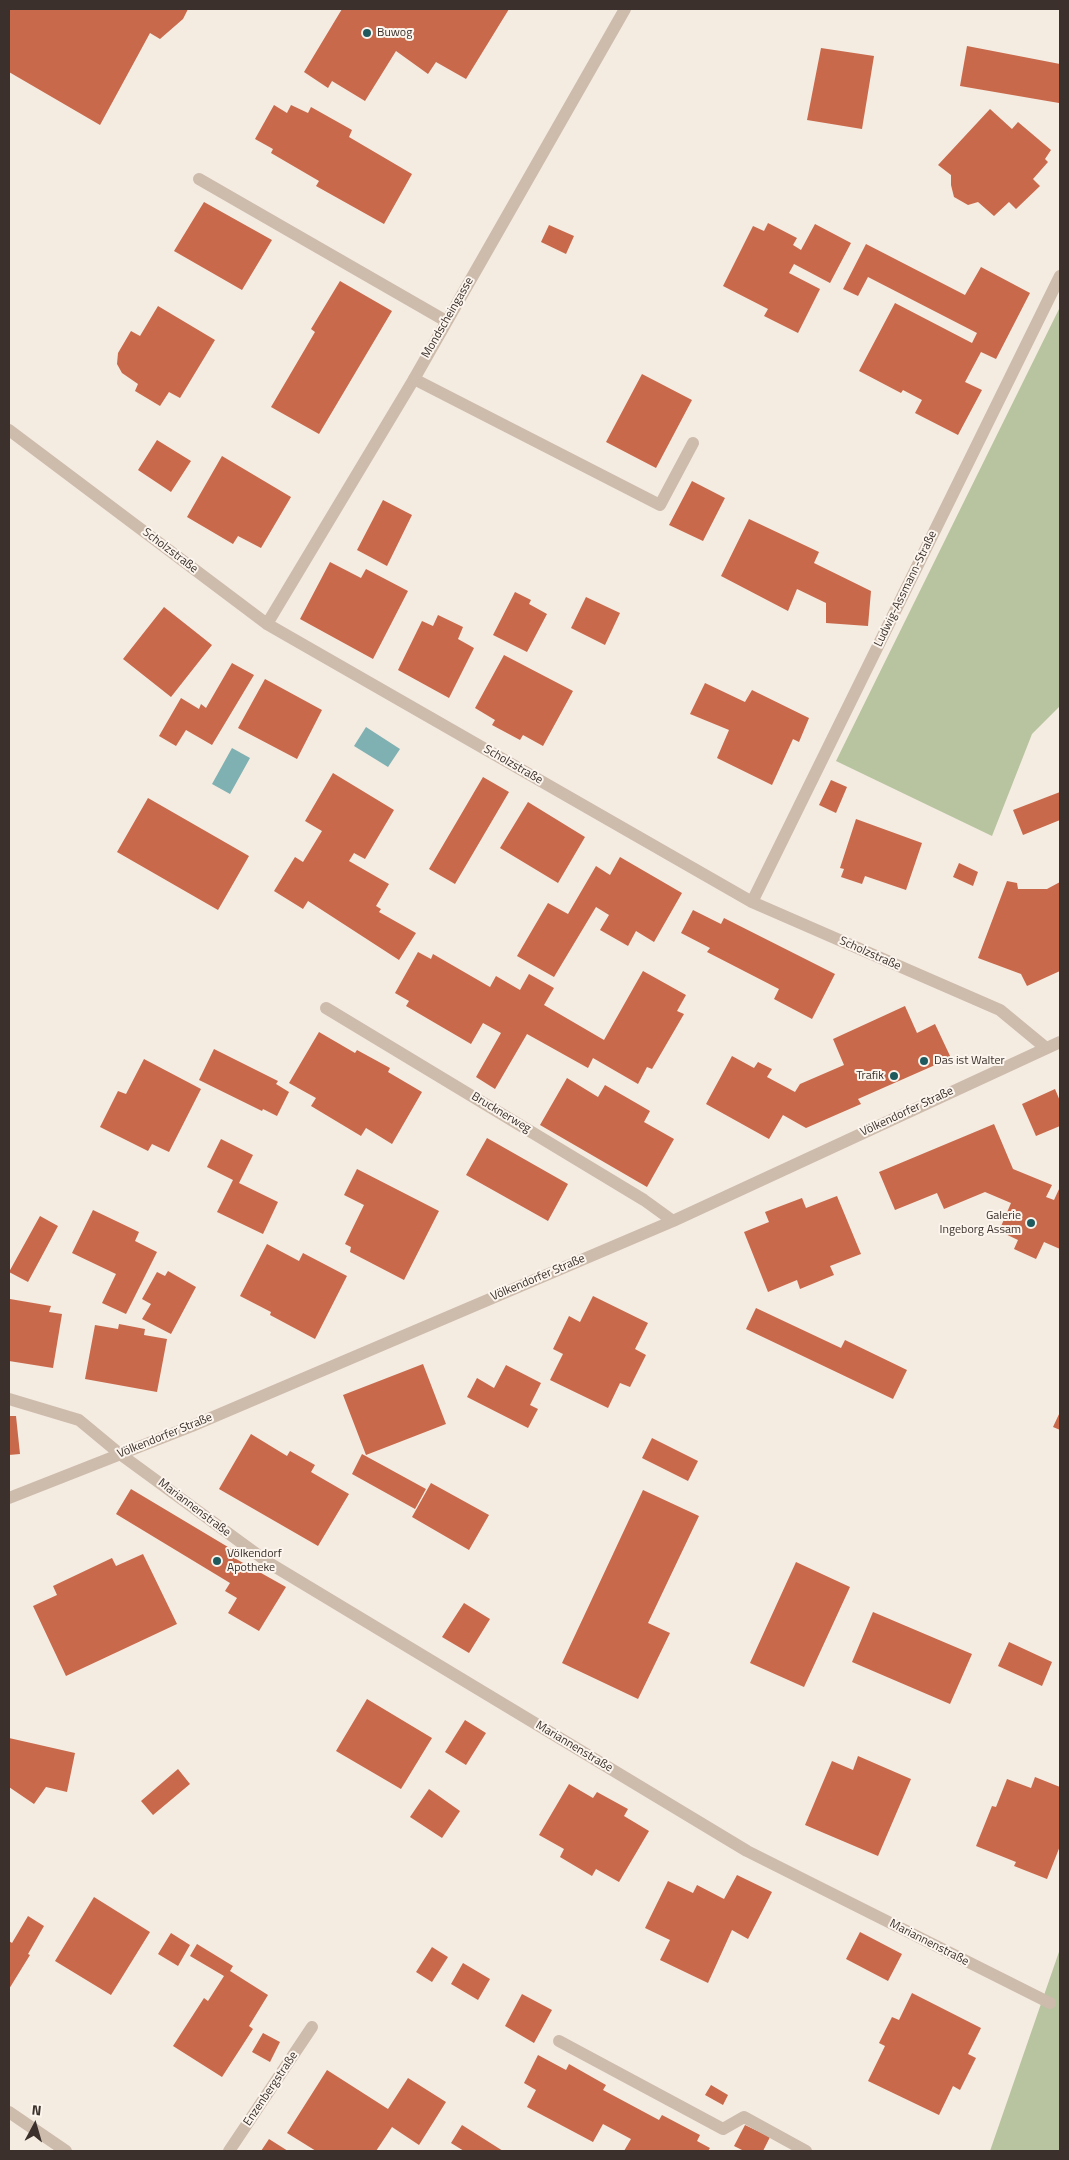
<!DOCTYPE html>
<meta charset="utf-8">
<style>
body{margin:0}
#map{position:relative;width:1069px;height:2160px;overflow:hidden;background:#f4ebe1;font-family:"Titillium Web",sans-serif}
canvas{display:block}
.frame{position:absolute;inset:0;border:10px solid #3b302b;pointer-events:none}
.north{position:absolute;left:10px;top:2100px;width:50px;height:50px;-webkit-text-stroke:4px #fbf5ee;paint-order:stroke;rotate:6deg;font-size:14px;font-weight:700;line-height:20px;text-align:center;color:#3b302b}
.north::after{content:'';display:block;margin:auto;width:18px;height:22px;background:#3b302b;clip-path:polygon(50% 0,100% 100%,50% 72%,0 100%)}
</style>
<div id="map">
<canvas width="1069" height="2160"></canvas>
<div class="frame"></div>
<div class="north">N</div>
</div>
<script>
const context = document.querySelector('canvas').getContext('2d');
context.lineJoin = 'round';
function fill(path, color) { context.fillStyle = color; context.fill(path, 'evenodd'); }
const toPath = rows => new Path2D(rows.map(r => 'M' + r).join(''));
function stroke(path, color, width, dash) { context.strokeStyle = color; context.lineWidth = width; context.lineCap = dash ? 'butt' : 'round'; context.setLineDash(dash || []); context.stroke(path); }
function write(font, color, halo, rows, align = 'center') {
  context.font = font + ' "Titillium Web",sans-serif'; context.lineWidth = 4; context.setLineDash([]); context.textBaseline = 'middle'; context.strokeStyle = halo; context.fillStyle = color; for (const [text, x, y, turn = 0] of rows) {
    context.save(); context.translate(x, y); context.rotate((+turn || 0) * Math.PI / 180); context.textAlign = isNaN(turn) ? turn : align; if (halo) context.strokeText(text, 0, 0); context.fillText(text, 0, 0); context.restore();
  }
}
const green = toPath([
 [1060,307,1060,706,1032,734,992,836,836,761],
 [1060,1949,1060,2151,990,2151]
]);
const water = toPath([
 [366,727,400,749,388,767,354,746],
 [232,748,250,758,230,794,212,784]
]);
const building = toPath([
 [9,9,188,9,183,19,160,39,150,33,100,125,9,72],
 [342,9,509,9,466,79,436,62,428,74,396,51,365,101,332,81,328,88,304,72],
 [967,46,1060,64,1059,103,960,86],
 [821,48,874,56,862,129,807,120],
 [274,105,287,113,291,105,308,113,311,107,352,130,349,137,412,174,384,224,316,186,319,181,271,153,273,149,255,139],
 [990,109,1012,129,1018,122,1051,150,1045,159,1048,162,1033,179,1040,186,1016,209,1009,202,994,216,978,202,968,205,954,197,951,185,951,175,938,165],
 [204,202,272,240,242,290,174,251],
 [768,223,797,238,793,245,801,250,815,224,851,243,830,283,794,264,789,273,820,289,798,333,764,316,768,309,723,286,753,226,764,231],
 [549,225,574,236,566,254,541,242],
 [866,244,965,295,981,267,1030,293,996,359,981,352,965,382,982,390,958,435,915,413,922,400,903,390,901,393,859,371,895,303,972,343,977,333,868,277,858,296,843,289],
 [340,281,392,311,319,434,271,407,315,332,311,329],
 [158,306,215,340,180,398,169,392,160,406,135,391,138,384,122,373,117,364,118,353,131,331,140,336],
 [642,374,692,400,656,468,606,442],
 [157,440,191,461,171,492,138,470],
 [222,456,291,497,261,548,238,536,233,544,187,517],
 [692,481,725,498,703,541,669,525],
 [383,500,412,515,387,566,357,550],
 [749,519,819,552,814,563,871,591,868,626,826,623,826,603,797,589,788,611,721,576],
 [330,562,361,578,366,569,408,591,373,659,300,619],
 [515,592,531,600,529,604,547,614,527,652,493,635],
 [586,597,620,613,605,645,571,628],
 [164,607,212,645,171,697,123,659],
 [438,615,463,627,458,639,474,648,449,698,398,670,422,621,433,626],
 [504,655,573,691,543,746,523,735,520,740,492,725,495,720,475,708],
 [232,663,254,675,212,745,186,730,176,746,159,736,181,698,199,709,201,704,206,708],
 [265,679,322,710,297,759,238,728],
 [705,683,745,702,752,690,809,718,799,742,793,739,772,785,717,758,729,730,690,714],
 [333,773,394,810,365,859,354,853,349,861,389,884,376,906,381,909,379,912,416,933,399,960,308,901,303,909,274,891,295,857,303,862,322,831,305,821],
 [483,777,509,792,455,884,429,869],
 [831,780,847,787,836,813,819,805],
 [1060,792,1060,820,1023,835,1013,810],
 [148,798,249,856,218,910,117,852],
 [528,802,585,837,558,883,500,848],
 [856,819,922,843,906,890,865,876,862,884,841,877,844,869,840,868],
 [620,857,682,893,654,942,636,931,628,946,600,930,609,915,596,907,554,977,517,956,548,903,568,914,596,866,610,875],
 [959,863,978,872,973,886,953,877],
 [1007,881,1017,883,1018,889,1047,889,1060,882,1060,971,1027,986,1021,974,978,958],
 [693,910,721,924,724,918,835,974,812,1019,774,999,779,989,707,952,710,948,681,933],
 [418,952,431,959,433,954,490,987,496,976,520,990,529,974,554,988,544,1005,604,1040,643,971,686,995,677,1011,684,1014,652,1069,647,1067,638,1084,593,1058,588,1068,527,1034,495,1089,476,1077,501,1033,483,1023,471,1044,406,1006,409,1001,395,993],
 [905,1006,917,1033,935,1024,951,1058,858,1099,861,1104,806,1128,783,1115,769,1139,706,1104,732,1056,754,1068,758,1062,772,1069,767,1077,795,1092,800,1084,844,1065,833,1039],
 [319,1032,355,1053,357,1050,390,1068,388,1072,422,1092,392,1144,366,1128,361,1136,311,1106,316,1098,289,1083],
 [214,1049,278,1081,276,1084,289,1092,277,1116,263,1109,262,1111,199,1080],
 [144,1059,201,1089,169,1152,152,1144,148,1151,100,1127,118,1091,126,1094],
 [567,1078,598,1097,605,1085,650,1111,644,1122,674,1139,647,1187,540,1125],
 [1055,1089,1060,1101,1060,1126,1036,1136,1022,1104],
 [994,1124,1013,1169,1052,1185,1046,1197,1054,1200,1060,1187,1060,1249,1044,1242,1036,1259,1014,1249,1018,1240,999,1231,1011,1203,985,1192,944,1209,937,1193,895,1210,879,1172],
 [487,1138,568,1184,548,1221,466,1175],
 [221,1139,253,1155,239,1183,278,1202,263,1234,217,1212,233,1180,207,1167],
 [357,1169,439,1211,404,1280,350,1252,351,1247,345,1244,364,1205,344,1195],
 [837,1196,861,1254,830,1266,834,1275,800,1289,797,1280,768,1292,744,1232,769,1222,765,1212,802,1198,806,1208],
 [93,1210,139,1232,135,1241,157,1252,126,1314,102,1303,116,1274,72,1253],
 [40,1216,58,1226,28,1282,9,1272],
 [267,1244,299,1261,303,1253,347,1276,315,1339,270,1315,271,1312,240,1296],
 [168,1271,196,1287,171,1334,142,1319,151,1304,142,1299,157,1272,165,1276],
 [593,1296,648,1323,635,1349,646,1355,630,1387,620,1383,608,1408,550,1380,563,1354,553,1349,569,1316,580,1322],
 [10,1299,51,1306,49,1312,62,1314,53,1368,9,1361],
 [756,1308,841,1348,845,1340,907,1370,893,1399,746,1329],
 [119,1324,145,1329,144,1335,167,1339,157,1392,85,1379,95,1325,118,1329],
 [423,1364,446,1424,366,1455,343,1395],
 [506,1365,541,1383,530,1405,538,1409,528,1428,467,1397,477,1378,494,1388],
 [1060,1412,1060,1430,1053,1427],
 [9,1416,16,1416,20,1454,9,1455],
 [251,1434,287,1456,290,1451,315,1465,311,1472,349,1494,318,1546,219,1489],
 [652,1438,698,1461,688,1481,642,1458],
 [362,1454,426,1489,415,1509,352,1474],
 [431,1483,489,1515,469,1550,412,1517],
 [131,1489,233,1550,229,1555,286,1587,259,1631,228,1613,237,1598,225,1591,230,1583,116,1514],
 [643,1490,699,1516,648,1623,670,1633,638,1699,562,1663],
 [143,1554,177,1624,66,1676,33,1606,57,1595,53,1586,112,1558,116,1566],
 [796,1562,850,1587,804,1687,750,1663],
 [464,1603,490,1619,469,1653,442,1637],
 [873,1612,972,1654,950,1704,852,1662],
 [1009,1642,1052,1662,1042,1686,998,1666],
 [367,1699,432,1738,401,1789,336,1751],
 [465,1720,486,1733,466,1765,445,1752],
 [9,1738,75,1753,67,1792,46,1787,34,1804,9,1787],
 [858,1756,911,1779,878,1856,805,1825,832,1761,853,1770],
 [178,1769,190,1784,153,1815,141,1801],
 [1035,1777,1060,1787,1060,1846,1047,1879,1014,1866,1016,1862,976,1846,992,1806,996,1807,1007,1779,1031,1788],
 [569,1784,593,1798,597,1792,628,1809,624,1816,649,1831,619,1882,596,1869,592,1876,560,1857,564,1849,539,1835],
 [429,1789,460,1811,442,1838,410,1817],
 [737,1875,772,1892,748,1939,732,1930,708,1983,660,1960,670,1940,645,1928,668,1881,693,1893,697,1885,724,1899],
 [94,1897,150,1932,111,1995,55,1961],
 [28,1916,44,1926,28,1954,30,1955,9,1989,9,1941,12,1943],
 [860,1932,902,1954,888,1981,846,1959],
 [171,1933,190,1945,178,1966,158,1954],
 [197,1944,233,1966,230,1971,268,1995,249,2026,253,2029,222,2077,173,2046,204,1998,208,2001,224,1976,190,1956],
 [432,1947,448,1957,432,1982,416,1972],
 [463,1963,490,1979,478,2000,451,1984],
 [912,1993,981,2028,968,2054,976,2058,960,2090,953,2086,939,2115,868,2081,885,2046,879,2043,892,2017,899,2020],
 [522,1994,552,2010,534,2043,505,2026],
 [263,2033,280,2042,270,2062,252,2052],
 [538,2055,566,2070,569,2064,606,2085,603,2090,659,2120,662,2115,700,2135,697,2141,710,2148,708,2151,624,2151,631,2139,603,2124,593,2142,527,2107,536,2090,524,2083],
 [327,2070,388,2109,408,2078,446,2102,419,2145,392,2127,376,2151,316,2151,287,2133],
 [711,2085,728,2095,723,2105,705,2095],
 [462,2125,503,2151,464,2151,451,2143],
 [745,2125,770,2137,763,2151,744,2151,734,2146],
 [269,2139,288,2151,261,2151]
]);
const lane = toPath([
 [199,179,446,321],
 [414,379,660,505,693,443],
 [559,2041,723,2129,744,2117,806,2151]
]);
const street = toPath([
 [9,430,267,624,752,902,1000,1010,1046,1048],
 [267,624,414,379,625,9],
 [752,902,1060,276],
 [326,1008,644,1200,673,1221],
 [9,1399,79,1420,120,1454,269,1563,747,1851,1050,2003],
 [9,1498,192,1426,673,1221,1060,1042],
 [9,2112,66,2151],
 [229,2151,312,2027]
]);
const markers = [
 [367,33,5,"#1f5a5e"],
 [924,1061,5,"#1f5a5e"],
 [894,1076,5,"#1f5a5e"],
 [1031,1223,5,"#1f5a5e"],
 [217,1561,5,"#1f5a5e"]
];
const poiNames = [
 ["Buwog",377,33],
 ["Das ist Walter",934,1061],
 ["Trafik",884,1076,"right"],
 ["Galerie",1021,1216,"right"],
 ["Ingeborg Assam",1021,1230,"right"],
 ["Völkendorf",227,1554],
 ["Apotheke",227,1568]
];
const streetNames = [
 ["Mondscheingasse",448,318,-60],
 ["Scholzstraße",170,551,37],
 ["Ludwig-Assmann-Straße",906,589,-64],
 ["Scholzstraße",513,765,30],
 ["Scholzstraße",870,954,24],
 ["Völkendorfer Straße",907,1112,-25],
 ["Brucknerweg",501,1113,31],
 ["Völkendorfer Straße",538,1278,-23],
 ["Völkendorfer Straße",165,1436,-22],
 ["Mariannenstraße",194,1508,37],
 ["Mariannenstraße",574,1747,31],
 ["Mariannenstraße",929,1943,27],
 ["Enzenbergstraße",271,2089,-56]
];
fill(green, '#b8c4a0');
fill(water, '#7fb0b2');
fill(building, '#c8694b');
stroke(lane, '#cdbbac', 12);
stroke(street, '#cdbbac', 12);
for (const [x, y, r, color] of markers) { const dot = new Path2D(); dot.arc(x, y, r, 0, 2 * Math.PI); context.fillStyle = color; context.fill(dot); stroke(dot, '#fbf5ee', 2); }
write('12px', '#3b302b', '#fbf5ee', poiNames, 'left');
write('12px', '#3b302b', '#fbf5ee', streetNames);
</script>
